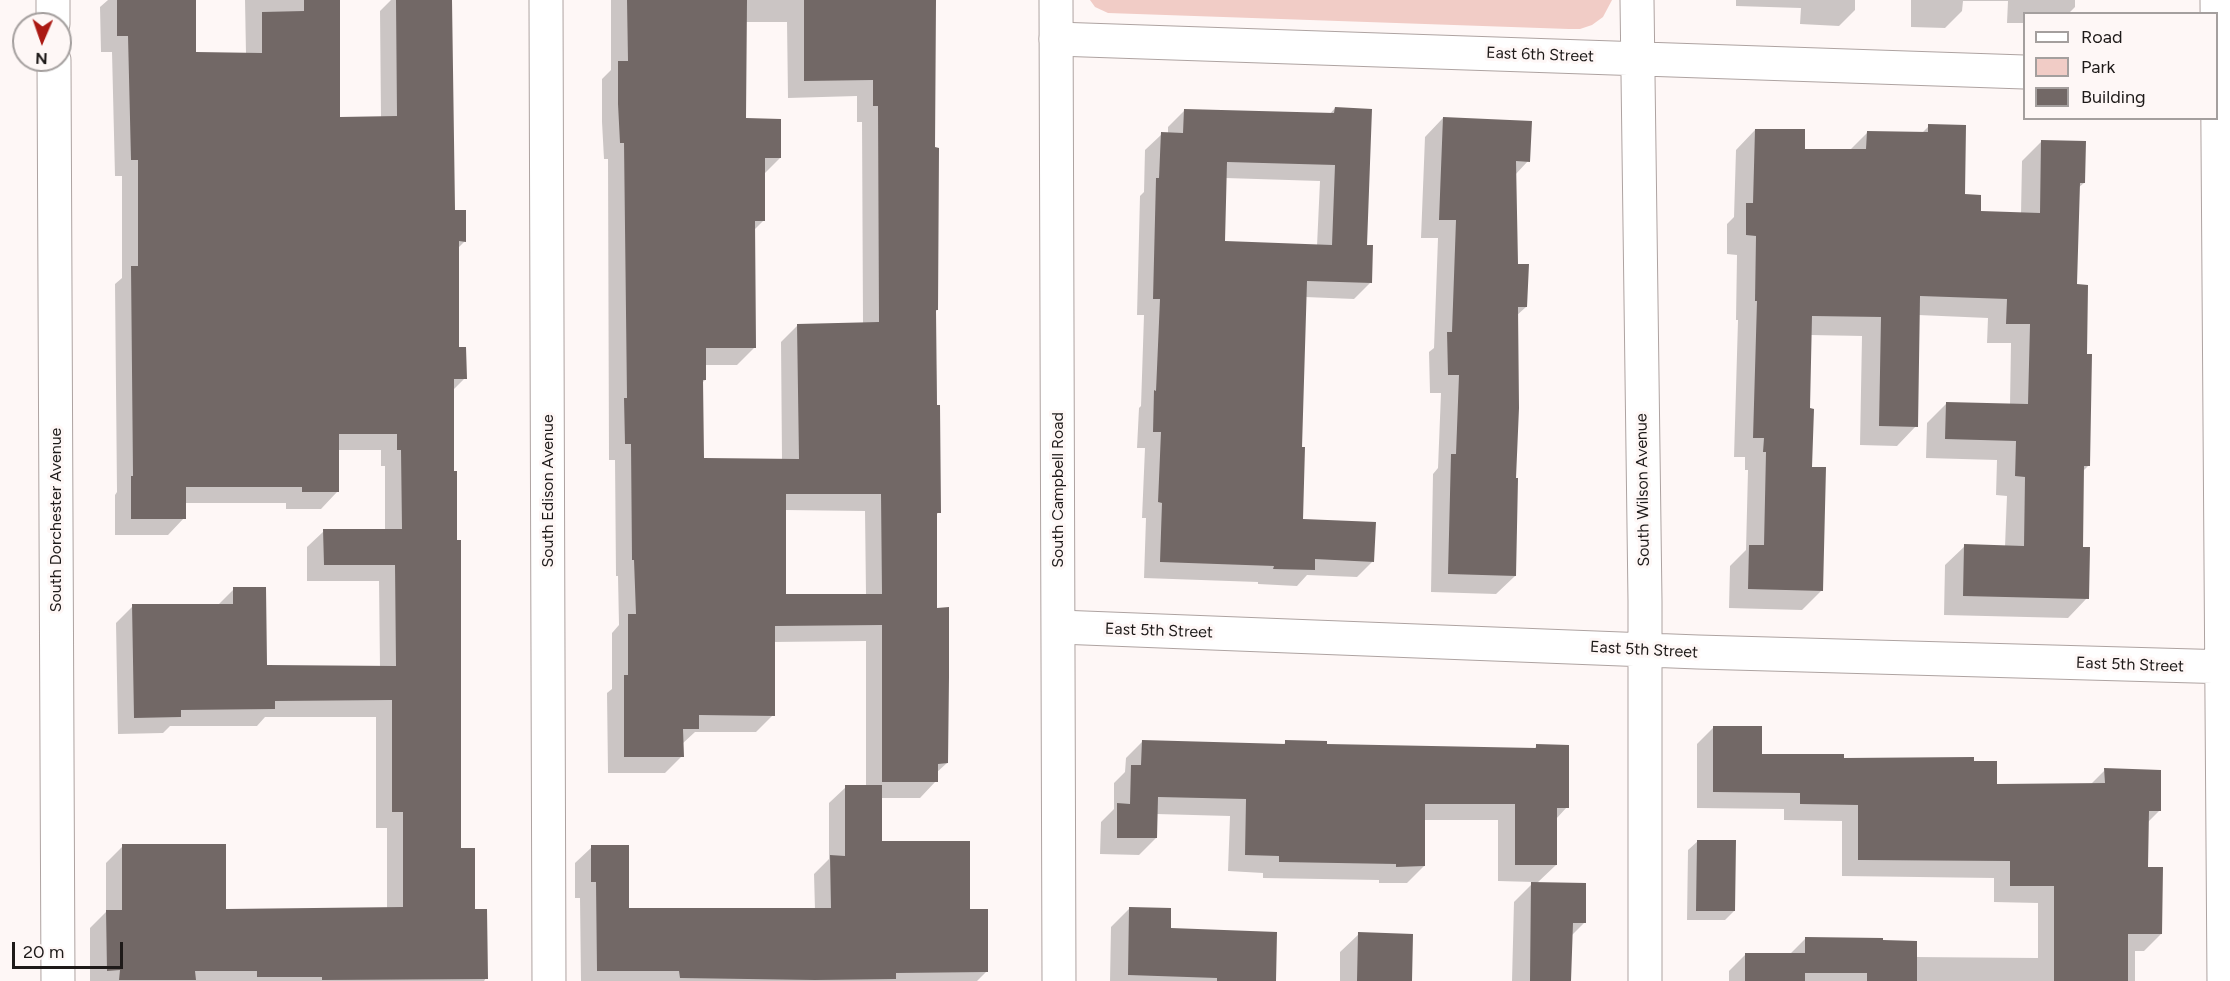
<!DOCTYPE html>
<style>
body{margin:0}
#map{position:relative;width:2230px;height:981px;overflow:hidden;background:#fef7f6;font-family:Figtree,sans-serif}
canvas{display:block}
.legend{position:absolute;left:2023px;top:12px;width:195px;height:108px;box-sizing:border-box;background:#fef7f6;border:2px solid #a49f9e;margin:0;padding:8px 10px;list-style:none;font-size:18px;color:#1e1a19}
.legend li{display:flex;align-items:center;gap:12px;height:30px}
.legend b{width:30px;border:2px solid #a49f9e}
.north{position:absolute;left:12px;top:12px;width:60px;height:60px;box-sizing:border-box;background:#fef7f6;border:2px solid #a49f9e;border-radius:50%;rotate:182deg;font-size:16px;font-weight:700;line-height:24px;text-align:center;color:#1e1a19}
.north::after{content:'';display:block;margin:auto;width:21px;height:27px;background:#ab1913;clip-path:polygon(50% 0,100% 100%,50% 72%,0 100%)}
.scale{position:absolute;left:12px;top:942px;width:111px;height:27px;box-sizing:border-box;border:3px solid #1e1a19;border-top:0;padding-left:8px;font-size:18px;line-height:21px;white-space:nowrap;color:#1e1a19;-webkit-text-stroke:4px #fef7f6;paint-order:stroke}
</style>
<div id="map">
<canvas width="2230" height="981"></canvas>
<ul class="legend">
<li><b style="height:8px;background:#fff"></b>Road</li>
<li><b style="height:16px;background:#f1ccc6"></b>Park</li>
<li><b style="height:16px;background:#726866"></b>Building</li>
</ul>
<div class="north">N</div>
<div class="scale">20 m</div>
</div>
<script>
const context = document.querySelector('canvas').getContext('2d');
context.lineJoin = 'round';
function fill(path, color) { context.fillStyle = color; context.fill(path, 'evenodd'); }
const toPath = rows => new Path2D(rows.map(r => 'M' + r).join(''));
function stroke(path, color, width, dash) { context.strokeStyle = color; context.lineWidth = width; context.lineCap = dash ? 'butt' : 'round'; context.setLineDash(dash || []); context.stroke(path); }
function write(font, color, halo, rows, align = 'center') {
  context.font = font + ' Figtree,sans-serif'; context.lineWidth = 6; context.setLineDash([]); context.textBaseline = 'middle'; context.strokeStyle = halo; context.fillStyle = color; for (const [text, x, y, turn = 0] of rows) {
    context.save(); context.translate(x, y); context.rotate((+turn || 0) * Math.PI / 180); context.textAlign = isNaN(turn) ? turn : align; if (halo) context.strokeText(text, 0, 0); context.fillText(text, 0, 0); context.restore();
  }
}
const green = toPath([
 [1090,0,1612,0,1603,17,1592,25,1580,29,1569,29,1108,13,1095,7]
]);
const shadow = toPath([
 [108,0,194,0,194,54,246,54,245,0,340,0,339,118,381,118,380,11,391,0,451,0,453,212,465,241,458,248,457,349,465,378,452,391,459,850,474,910,486,978,484,981,90,981,90,928,106,912,106,863,123,846,225,910,387,909,387,828,376,828,376,717,265,717,257,726,170,726,163,733,118,734,116,623,133,606,217,606,234,589,265,667,380,668,379,581,307,581,307,547,324,531,385,531,385,466,381,466,381,450,338,450,337,492,321,509,286,509,286,503,184,503,184,518,168,535,115,535,115,495,117,492,115,284,122,278,122,176,115,176,112,52,101,52,100,7],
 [611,0,934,0,934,149,937,310,935,312,939,512,935,516,935,609,947,763,936,773,936,781,920,798,881,798,881,843,969,911,986,972,977,981,581,981,580,898,575,898,575,863,592,847,627,910,815,910,814,874,829,859,829,803,846,787,866,787,866,641,773,642,773,715,756,732,695,732,682,744,682,756,665,773,608,773,607,693,612,689,612,633,619,625,618,576,616,576,615,460,609,460,608,159,604,159,602,122,602,79,611,70],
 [745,22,787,22,788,98,857,96,857,122,862,122,863,324,798,325,781,342,782,460,703,460,702,383,705,380,705,365,737,365,754,348,754,230,764,220,764,174,780,158,745,120],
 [785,510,865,511,866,595,785,596],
 [1736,0,1855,0,1855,10,1839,26,1800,24,1801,8,1736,6],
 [1911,0,2075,0,2075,7,2068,14,2024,14,2024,23,2007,23,2008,1,1963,1,1962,11,1945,28,1911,27],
 [1335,108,1365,246,1370,283,1354,299,1305,297,1300,449,1301,521,1373,561,1357,577,1307,575,1297,586,1258,584,1258,582,1144,578,1146,518,1142,518,1145,448,1137,448,1139,408,1141,406,1144,315,1137,315,1140,196,1144,192,1145,150,1162,134,1168,134,1168,127,1184,111,1329,115],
 [1225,178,1320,181,1317,246,1223,242],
 [1443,118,1528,161,1515,175,1517,266,1526,307,1516,316,1515,576,1496,594,1431,592,1433,474,1438,468,1441,393,1430,393,1429,352,1434,348,1438,238,1421,238,1425,137],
 [1929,126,1963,196,1980,213,2021,214,2022,161,2042,141,2084,183,2078,188,2076,286,2085,356,2089,465,2083,471,2081,549,2087,598,2068,618,1944,615,1945,565,1965,546,2005,547,2007,496,1996,495,1997,460,1926,458,1927,423,1946,404,2010,405,2011,343,1987,343,1988,318,1918,315,1916,426,1897,446,1860,445,1862,336,1810,335,1808,410,1811,468,1822,590,1802,610,1729,608,1730,566,1746,550,1748,470,1745,470,1745,457,1734,457,1738,320,1736,320,1737,255,1727,254,1727,224,1734,217,1736,150,1755,130,1804,150,1849,151,1868,132,1921,134],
 [1713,728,1761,756,1843,760,1995,785,2090,785,2105,770,2160,810,2147,823,2146,868,2161,934,2144,951,2135,951,2135,981,1729,981,1729,971,1746,954,1790,954,1805,939,1915,957,2038,958,2038,903,1994,902,1994,878,1842,876,1842,821,1784,820,1784,809,1697,808,1697,744],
 [1143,741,1282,746,1286,742,1325,746,1533,750,1537,746,1567,807,1556,819,1556,865,1537,883,1584,923,1571,936,1570,981,1512,981,1514,902,1534,882,1498,881,1498,820,1424,820,1424,866,1407,883,1379,883,1379,880,1263,878,1263,873,1228,871,1230,816,1156,814,1156,838,1139,855,1100,854,1101,822,1114,809,1114,783,1125,772,1126,758],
 [1698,841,1734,911,1725,920,1687,920,1688,850],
 [1130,908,1275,981,1110,981,1111,927],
 [1359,934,1411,981,1340,981,1340,952]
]);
const building = toPath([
 [117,0,196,0,196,52,262,53,262,12,304,11,304,0,340,0,340,117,397,116,396,0,452,0,455,210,466,210,466,242,459,241,459,347,466,347,467,379,454,379,454,471,457,471,457,540,461,540,461,848,475,848,475,909,487,909,488,979,322,980,322,977,257,977,257,971,195,971,196,980,119,980,120,970,107,971,106,910,122,910,122,844,226,844,226,909,403,907,403,812,392,812,392,700,275,701,275,709,181,710,181,717,134,718,132,604,233,604,233,587,266,587,267,665,396,666,395,565,324,565,323,529,402,529,401,450,397,450,397,434,339,434,339,492,302,492,302,487,186,487,186,519,131,519,131,476,133,476,131,266,138,266,138,160,131,160,128,36,117,36],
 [627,0,747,0,746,118,781,119,781,158,765,158,765,221,755,221,756,348,706,348,706,380,703,380,704,458,799,459,797,324,879,322,878,106,873,106,873,80,804,81,804,0,936,0,935,147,939,148,938,310,936,310,937,405,940,405,941,513,937,513,937,608,949,607,949,677,948,763,938,764,938,782,882,782,882,625,775,626,775,716,699,715,699,729,683,729,684,757,624,757,624,675,628,675,628,614,636,614,634,560,632,560,631,444,625,444,624,398,627,398,624,143,620,143,618,104,618,61,628,61],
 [786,494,881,494,882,594,786,594],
 [1335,107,1372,109,1367,245,1373,245,1372,283,1307,281,1302,447,1305,447,1303,519,1376,522,1374,562,1315,559,1315,570,1273,569,1274,566,1160,562,1162,503,1158,502,1161,432,1153,432,1154,390,1156,391,1160,299,1153,299,1156,178,1159,178,1161,132,1183,133,1184,109,1334,113],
 [1227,162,1335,165,1332,245,1225,241],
 [1443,117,1532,121,1530,162,1516,161,1518,264,1529,264,1527,307,1518,307,1519,408,1516,478,1518,478,1516,576,1448,574,1451,454,1456,454,1459,375,1448,375,1447,332,1452,332,1456,220,1439,220],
 [1928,124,1966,125,1965,194,1981,195,1981,211,2040,213,2041,140,2086,141,2085,183,2080,183,2077,284,2088,285,2087,354,2092,354,2090,466,2084,466,2083,547,2090,547,2089,599,1963,596,1964,544,2024,546,2025,477,2015,476,2016,441,1945,439,1946,402,2028,404,2030,324,2006,324,2007,299,1920,296,1918,427,1879,426,1881,317,1812,316,1810,408,1814,409,1812,467,1826,467,1823,591,1748,589,1749,545,1764,545,1766,452,1763,452,1764,438,1753,438,1757,301,1755,301,1756,236,1746,235,1746,203,1753,203,1755,129,1805,129,1805,149,1866,149,1867,131,1928,132],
 [1713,726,1762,726,1762,754,1844,754,1844,758,1974,757,1974,761,1997,761,1997,784,2105,783,2104,768,2161,770,2161,811,2149,811,2148,867,2163,867,2162,934,2128,934,2128,981,2054,981,2054,886,2010,886,2010,861,1858,860,1858,805,1800,804,1800,793,1713,792],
 [1142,740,1285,744,1285,740,1327,741,1327,744,1536,748,1536,744,1569,745,1569,808,1557,808,1557,865,1515,865,1515,804,1425,804,1425,866,1396,867,1396,864,1279,862,1279,856,1245,855,1246,799,1158,797,1157,838,1117,838,1117,803,1130,804,1131,765,1141,765],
 [845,785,882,785,882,841,970,841,970,909,988,909,988,972,896,973,896,979,815,980,680,978,679,971,597,971,596,882,591,882,591,845,629,845,629,908,831,908,830,855,845,856],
 [1697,840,1736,840,1735,911,1696,911],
 [1531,882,1586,883,1586,923,1573,923,1571,981,1530,981],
 [1129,907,1171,908,1171,928,1277,932,1276,981,1217,981,1217,978,1128,975],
 [1358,932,1413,934,1412,981,1357,981],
 [1805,937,1883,938,1883,940,1917,941,1917,981,1867,981,1867,973,1805,973,1805,981,1745,981,1745,953,1805,953]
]);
const minor = toPath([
 [53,0,53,24],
 [546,0,549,981],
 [1637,0,1645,601,1645,981],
 [2217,0,2224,981],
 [1056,39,2024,72],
 [54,60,58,981],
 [1059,627,1698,652,2230,667]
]);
const tertiary = toPath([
 [1056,0,1059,981]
]);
const streetNames = [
 ["East 6th Street",1540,55,2],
 ["South Campbell Road",1058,490,-90],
 ["South Wilson Avenue",1643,490,-91],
 ["South Edison Avenue",548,491,-90],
 ["South Dorchester Avenue",56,520,-90],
 ["East 5th Street",1159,631,2],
 ["East 5th Street",1644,650,3],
 ["East 5th Street",2130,665,2]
];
fill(green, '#f1ccc6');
fill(shadow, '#0003');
fill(building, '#726866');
stroke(minor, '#aea3a1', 35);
stroke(tertiary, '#aea3a1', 35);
stroke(minor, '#fff', 33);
stroke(tertiary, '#fff', 33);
write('16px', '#1e1a19', '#fef7f6', streetNames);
</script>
